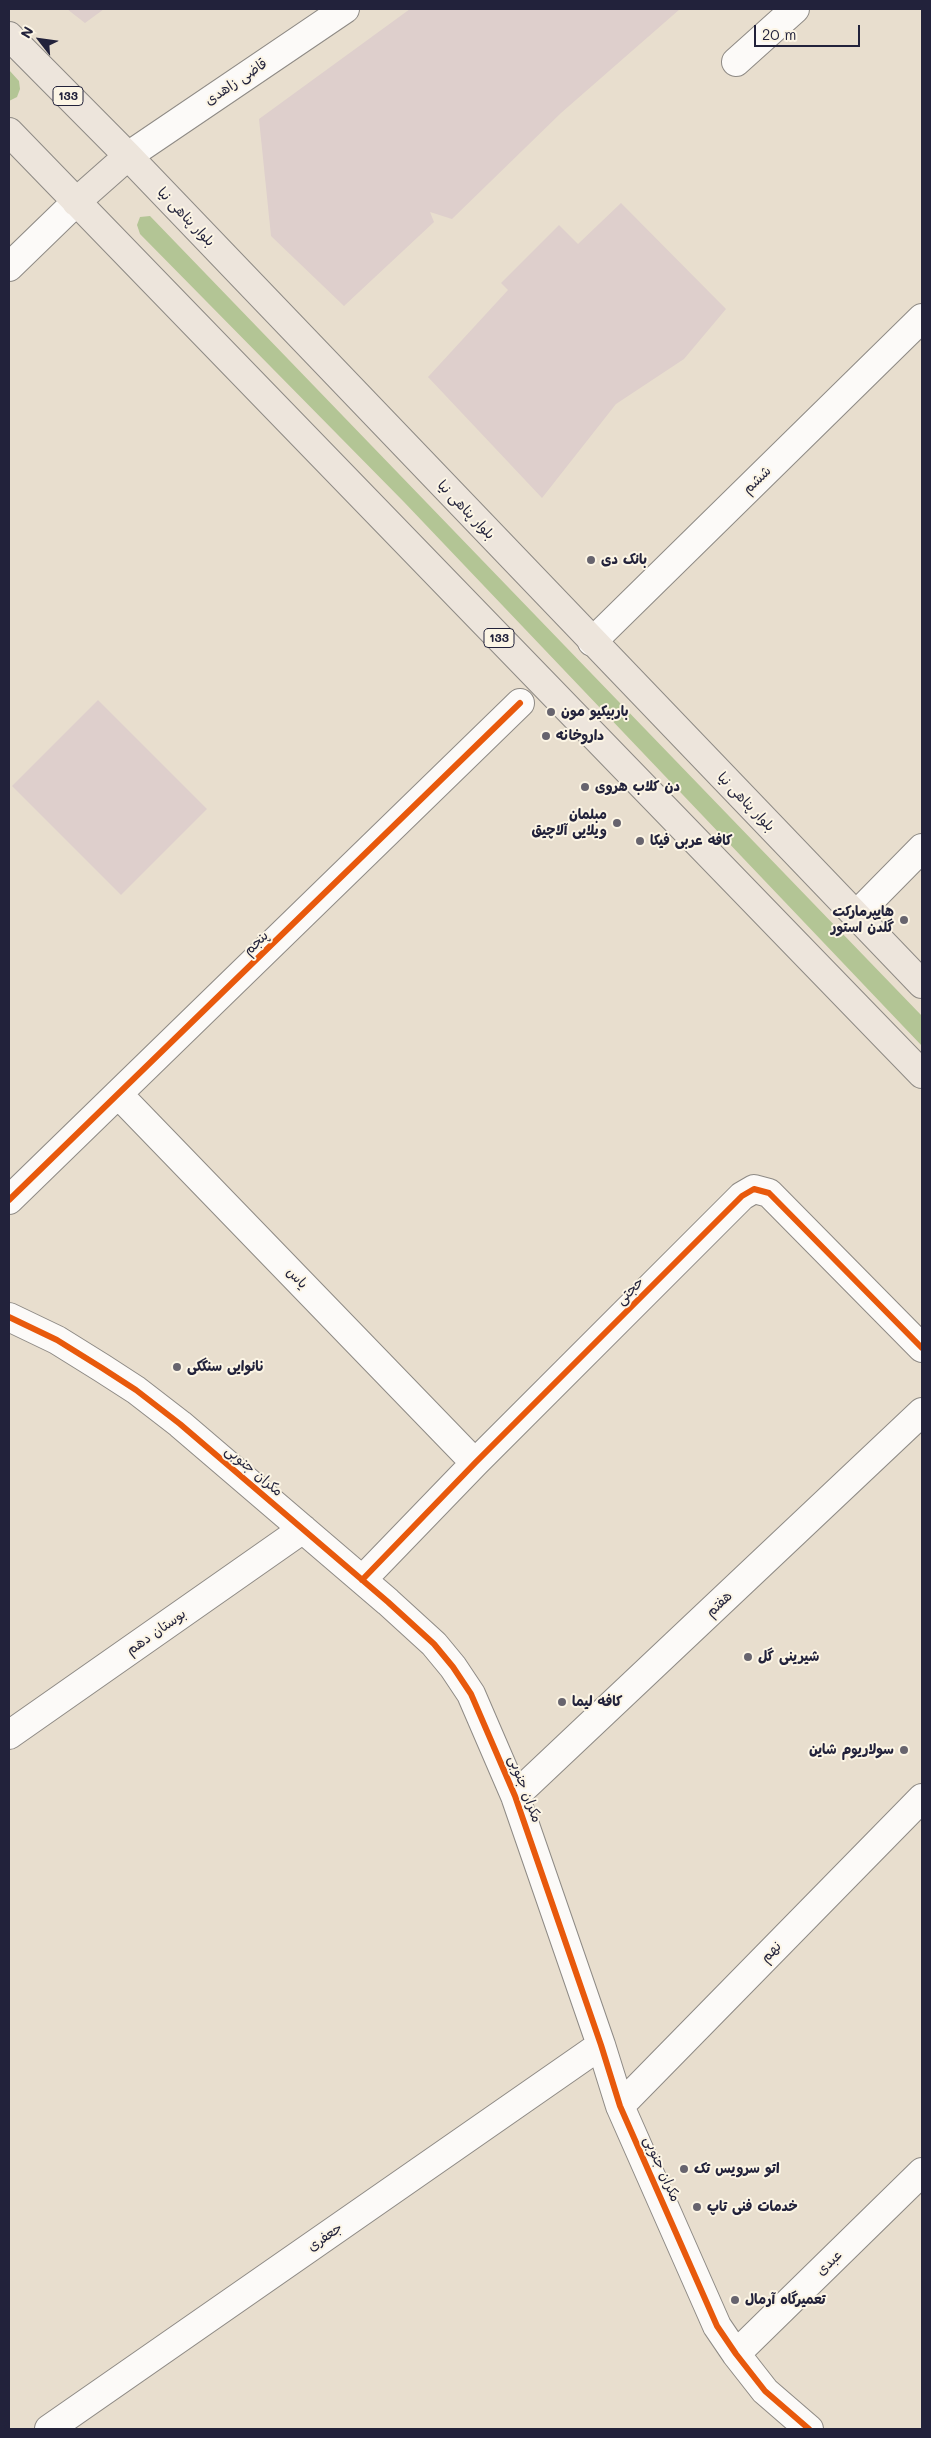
<!DOCTYPE html>
<meta charset="utf-8">
<style>
body{margin:0}
#map{position:relative;width:931px;height:2438px;overflow:hidden;background:#e8dece;font-family:Mali,sans-serif}
canvas{display:block}
.frame{position:absolute;inset:0;border:10px solid #22223b;pointer-events:none}
.north{position:absolute;left:15px;top:15px;width:50px;height:50px;-webkit-text-stroke:4px #fcf5e5;paint-order:stroke;rotate:300deg;font-size:14px;font-weight:700;line-height:20px;text-align:center;color:#22223b}
.north::after{content:'';display:block;margin:auto;width:18px;height:22px;background:#22223b;clip-path:polygon(50% 0,100% 100%,50% 72%,0 100%)}
.scale{position:absolute;left:754px;top:25px;width:106px;height:22px;box-sizing:border-box;border:2px solid #22223b;border-top:0;padding-left:6px;font-size:15px;line-height:18px;white-space:nowrap;color:#22223b;-webkit-text-stroke:4px #fcf5e5;paint-order:stroke}
</style>
<div id="map">
<canvas width="931" height="2438"></canvas>
<div class="frame"></div>
<div class="north">N</div>
<div class="scale">20 m</div>
</div>
<script>
const context = document.querySelector('canvas').getContext('2d');
context.lineJoin = 'round';
function fill(path, color) { context.fillStyle = color; context.fill(path, 'evenodd'); }
const toPath = rows => new Path2D(rows.map(r => 'M' + r).join(''));
function stroke(path, color, width, dash) { context.strokeStyle = color; context.lineWidth = width; context.lineCap = dash ? 'butt' : 'round'; context.setLineDash(dash || []); context.stroke(path); }
function write(font, color, halo, rows, align = 'center') {
  context.font = font + ' Mali,"Playpen Sans Arabic",sans-serif'; context.lineWidth = 4; context.setLineDash([]); context.textBaseline = 'middle'; context.strokeStyle = halo; context.fillStyle = color; for (const [text, x, y, turn = 0] of rows) {
    context.save(); context.translate(x, y); context.rotate((+turn || 0) * Math.PI / 180); context.textAlign = isNaN(turn) ? turn : align; if (halo) context.strokeText(text, 0, 0); context.fillText(text, 0, 0); context.restore();
  }
}
const forest = toPath([
 [9,70,19,81,20,89,17,97,9,101],
 [150,216,922,1016,922,1046,404,502,140,234,137,225,140,217]
]);
const building = toPath([
 [67,9,104,9,85,23],
 [410,9,680,9,561,113,452,219,430,212,434,222,344,306,271,236,259,119],
 [621,203,726,309,684,359,616,404,542,498,428,377,508,290,501,283,559,225,578,244],
 [98,700,207,809,121,895,12,786]
]);
const minor = toPath([
 [736,62,795,9],
 [128,156,345,9],
 [9,267,76,202],
 [592,642,922,318],
 [856,915,922,848],
 [118,1094,475,1463],
 [9,1200,520,703],
 [9,1317,57,1340,102,1368,136,1390,180,1424,388,1602,434,1644,453,1667,471,1694,515,1796,601,2045,620,2106,717,2326,736,2354,765,2391,809,2429],
 [362,1580,475,1463,742,1196,754,1189,769,1193,922,1348],
 [9,1735,303,1529],
 [515,1796,922,1412],
 [620,2106,922,1798],
 [736,2354,922,2172],
 [49,2429,601,2045]
]);
const primary = toPath([
 [9,36,128,156,922,984],
 [9,132,922,1074],
 [76,202,128,156]
]);
const cycleway = toPath([
 [9,1200,520,703],
 [9,1317,57,1340,102,1368,136,1390,180,1424,388,1602,434,1644,453,1667,471,1694,515,1796,601,2045,620,2106,717,2326,736,2354,765,2391,809,2429],
 [362,1580,475,1463,742,1196,754,1189,769,1193,922,1348]
]);
const markers = [
 [591,560,5,"#67646e"],
 [551,712,5,"#67646e"],
 [546,736,5,"#67646e"],
 [585,787,5,"#67646e"],
 [617,823,5,"#67646e"],
 [640,841,5,"#67646e"],
 [904,920,5,"#67646e"],
 [177,1367,5,"#67646e"],
 [748,1657,5,"#67646e"],
 [562,1702,5,"#67646e"],
 [904,1750,5,"#67646e"],
 [684,2169,5,"#67646e"],
 [697,2207,5,"#67646e"],
 [735,2300,5,"#67646e"]
];
const shields = [
 [68,96,30],
 [499,638,30]
];
const shieldNames = [
 ["133",68,96],
 ["133",499,638]
];
const streetNames = [
 ["قاضی زاهدی",236,82,-34],
 ["بلوار پناهی نیا",186,217,46],
 ["ششم",757,480,-44],
 ["بلوار پناهی نیا",466,510,46],
 ["بلوار پناهی نیا",746,802,46],
 ["پنجم",256,943,-44],
 ["یاس",297,1278,46],
 ["حجتی",630,1291,-45],
 ["مکران جنوبی",254,1471,40],
 ["هفتم",719,1604,-43],
 ["بوستان دهم",156,1632,-35],
 ["مکران جنوبی",525,1789,69],
 ["نهم",771,1952,-46],
 ["مکران جنوبی",662,2169,66],
 ["جعفری",325,2237,-35],
 ["عبدی",829,2263,-44]
];
const poiNames = [
 ["بانک دی",601,560],
 ["باربیکیو مون",561,712],
 ["داروخانه",556,736],
 ["دن کلاب هروی",595,787],
 ["مبلمان",607,815,"right"],
 ["ویلایی آلاچیق",607,831,"right"],
 ["کافه عربی فیکا",650,841],
 ["هایپرمارکت",894,912,"right"],
 ["گلدن استور",894,928,"right"],
 ["نانوایی سنگکی",187,1367],
 ["شیرینی گل",758,1657],
 ["کافه لیما",572,1702],
 ["سولاریوم شاین",894,1750,"right"],
 ["اتو سرویس تک",694,2169],
 ["خدمات فنی تاپ",707,2207],
 ["تعمیرگاه آرمال",745,2300]
];
fill(forest, '#b3c595');
fill(building, '#decfcc');
stroke(minor, '#8e8a85', 30);
stroke(primary, '#8e8a85', 30);
stroke(minor, '#fcfaf8', 28);
stroke(primary, '#ede5dc', 28);
stroke(cycleway, '#e8590c', 6);
for (const [x, y, r, color] of markers) { const dot = new Path2D(); dot.arc(x, y, r, 0, 2 * Math.PI); context.fillStyle = color; context.fill(dot); stroke(dot, '#fcf5e5', 2); }
for (const [x, y, w] of shields) { const box = new Path2D(); box.roundRect(x - w / 2, y - 9.5, w, 19, 4); context.fillStyle = '#fcf5e5'; context.fill(box); stroke(box, '#22223b', 1); }
write('bold 12px', '#22223b', null, shieldNames);
write('14px', '#22223b', '#fcf5e5', streetNames);
write('bold 14px', '#22223b', '#fcf5e5', poiNames, 'left');
</script>
